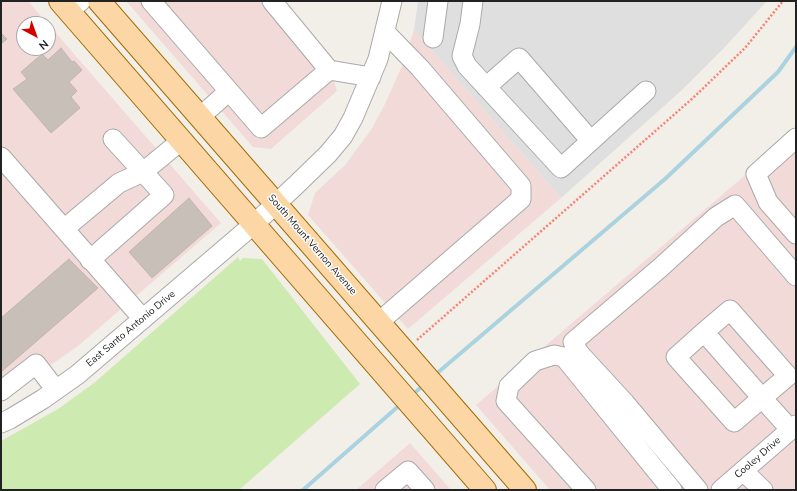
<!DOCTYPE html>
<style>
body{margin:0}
#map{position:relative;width:797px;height:491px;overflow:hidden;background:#f2efe9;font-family:"Nunito Sans",sans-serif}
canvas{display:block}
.frame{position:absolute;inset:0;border:2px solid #222;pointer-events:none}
.north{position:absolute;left:16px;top:16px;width:40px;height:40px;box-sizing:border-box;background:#fff;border:1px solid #a7a7a7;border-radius:50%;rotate:139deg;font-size:11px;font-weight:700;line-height:16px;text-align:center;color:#222}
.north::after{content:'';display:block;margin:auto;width:14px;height:18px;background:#d40000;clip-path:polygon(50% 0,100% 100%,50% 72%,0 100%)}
</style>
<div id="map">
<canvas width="797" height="491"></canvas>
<div class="frame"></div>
<div class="north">N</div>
</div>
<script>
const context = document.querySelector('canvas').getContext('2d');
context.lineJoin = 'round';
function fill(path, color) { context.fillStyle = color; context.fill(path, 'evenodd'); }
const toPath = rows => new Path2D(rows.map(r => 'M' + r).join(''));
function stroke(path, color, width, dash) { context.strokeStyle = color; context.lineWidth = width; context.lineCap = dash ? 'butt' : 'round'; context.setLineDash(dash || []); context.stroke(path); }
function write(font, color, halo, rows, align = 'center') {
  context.font = font + ' "Nunito Sans",sans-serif'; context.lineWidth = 3; context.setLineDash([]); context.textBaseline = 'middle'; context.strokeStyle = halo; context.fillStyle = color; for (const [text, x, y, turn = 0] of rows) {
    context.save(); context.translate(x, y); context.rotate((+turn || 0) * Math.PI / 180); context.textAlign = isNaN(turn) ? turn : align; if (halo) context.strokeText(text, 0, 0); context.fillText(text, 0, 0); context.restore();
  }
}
const residential = toPath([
 [418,1,767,1,725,47,682,90,561,198,414,30]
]);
const commercial = toPath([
 [1,1,28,1,221,223,78,346,1,400],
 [24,24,48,24,48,48,24,48],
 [126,1,282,1,324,52,337,91,271,149,253,147],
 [414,30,561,198,408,329,308,215,315,193,345,165,371,130,385,104,402,66],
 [796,127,796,490,550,490,476,405,743,177],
 [410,443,451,490,356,490]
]);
const grass = toPath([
 [238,257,240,261,243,258,262,259,360,384,239,490,1,490,1,441,58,409,94,383]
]);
const stream = toPath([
 [435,375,665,179,778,72,796,47],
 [412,395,425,384],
 [303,490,402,403]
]);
const building = toPath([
 [1,33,7,39,1,44,1,33],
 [61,48,72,62,74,61,82,70,69,82,77,91,71,97,80,108,51,133,13,89,27,79,21,72,42,54,48,60,61,48],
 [189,198,212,226,152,278,129,252,189,198],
 [69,259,98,288,1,372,1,318,69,259]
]);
const path = toPath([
 [417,340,693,98,745,48,783,1]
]);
const minor = toPath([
 [151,1,261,128,329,70,272,1],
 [473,1,470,24,462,56,467,66,561,168,646,91],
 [69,11,81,1],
 [433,38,438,1],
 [329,70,371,77],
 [486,87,519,58,591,141],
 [200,117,229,91],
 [796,138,756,174,768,202,796,234],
 [1,157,143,319],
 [64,229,119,183,143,172,182,140],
 [90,260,164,195,113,139],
 [379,322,521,199,521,186,420,68,385,32],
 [704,332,730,310,788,376,762,398,734,422,676,357,704,332,762,398,791,430],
 [1,391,36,364,56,390],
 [1,423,10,419,43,399,77,375,254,224,295,186,328,154,343,136,353,118,378,59,392,1],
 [743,471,763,490],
 [385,490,408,471,425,490],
 [586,490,506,401,509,386,535,361,554,355,564,357,672,490],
 [698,490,625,403,579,353,573,342,660,268,716,217,735,205,796,276],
 [721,490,796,425]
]);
const major = toPath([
 [60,1,485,490],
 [99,1,525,490]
]);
const streetNames = [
 ["South Mount Vernon Avenue",312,245,49],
 ["East Santo Antonio Drive",131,329,-40],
 ["Cooley Drive",758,458,-41]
];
fill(residential, '#e0dfdf');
fill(commercial, '#f2dad9');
fill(grass, '#cdebb0');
stroke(stream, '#aad3df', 4);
fill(building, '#c7bfb8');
stroke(building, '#c4b6ab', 1);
stroke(minor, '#a9a9a9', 21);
stroke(major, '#a06b00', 24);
stroke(path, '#fa8072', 2.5, [2, 2]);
stroke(minor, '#fff', 19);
stroke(major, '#fcd6a4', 22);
write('10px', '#222', '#fff', streetNames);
</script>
